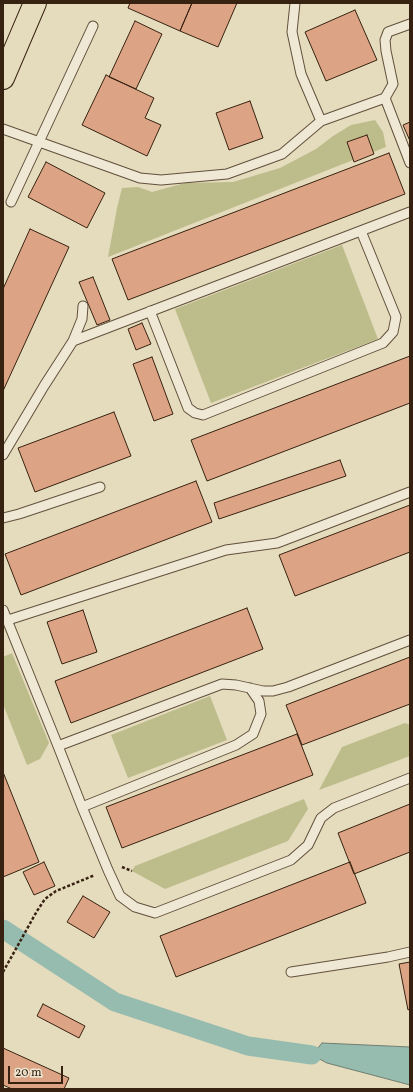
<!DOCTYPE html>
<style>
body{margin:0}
#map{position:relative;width:413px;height:1092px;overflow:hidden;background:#e5dbbd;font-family:Vollkorn,serif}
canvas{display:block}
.frame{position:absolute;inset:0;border:4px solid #372211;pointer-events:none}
.scale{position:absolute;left:8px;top:1066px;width:55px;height:18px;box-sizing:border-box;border:2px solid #372211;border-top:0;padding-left:5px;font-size:12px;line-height:14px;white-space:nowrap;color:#372211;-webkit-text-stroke:3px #eee8d4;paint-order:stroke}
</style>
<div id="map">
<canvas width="413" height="1092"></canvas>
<div class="frame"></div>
<div class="scale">20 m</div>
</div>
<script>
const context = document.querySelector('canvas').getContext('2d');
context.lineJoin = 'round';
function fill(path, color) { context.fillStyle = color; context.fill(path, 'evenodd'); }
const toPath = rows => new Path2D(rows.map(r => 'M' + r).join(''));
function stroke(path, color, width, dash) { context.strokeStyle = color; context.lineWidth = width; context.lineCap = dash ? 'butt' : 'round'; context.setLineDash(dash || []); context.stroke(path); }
const green = toPath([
 [375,120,383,132,386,147,108,257,117,208,122,188,138,187,152,192,185,183,233,182,280,168,316,149,333,136,351,125],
 [342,245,378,339,211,403,175,309],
 [12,653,49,743,40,759,27,765,3,704,3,657],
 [210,696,227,740,128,778,111,735],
 [405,723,410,725,410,756,319,790,342,747],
 [304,799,308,809,288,841,165,889,132,871,135,866]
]);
const water = toPath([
 [322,1043,410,1047,410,1085,327,1063,312,1055,322,1043]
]);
const canal = toPath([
 [3,929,115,1002,248,1046,312,1055]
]);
const building = toPath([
 [130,3,192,3,180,31,128,8,130,3],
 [192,3,237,3,218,47,180,31,192,3],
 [355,10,377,60,326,81,305,32,355,10],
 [135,21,162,34,136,89,109,77,135,21],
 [106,75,154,98,145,118,161,125,147,156,82,125,106,75],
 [250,101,263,138,229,150,216,113,250,101],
 [410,122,410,141,403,125,410,122],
 [367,135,374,154,354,162,347,142,367,135],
 [389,153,405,194,128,300,112,259,389,153],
 [46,162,105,193,87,228,28,197,46,162],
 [30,229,69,247,3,391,3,289,30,229],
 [93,277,110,320,97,325,79,282,93,277],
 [142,323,151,344,136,350,128,329,142,323],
 [410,356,410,403,207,481,191,440,410,356],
 [152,357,173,414,154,421,133,364,152,357],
 [114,412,131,456,35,492,18,448,114,412],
 [340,460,346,476,219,519,214,503,340,460],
 [196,481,212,522,21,595,5,554,196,481],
 [410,505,410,552,295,596,279,555,410,505],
 [247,608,263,649,71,723,55,681,247,608],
 [83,610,97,652,62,664,47,622,83,610],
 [410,657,410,704,302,745,286,705,410,657],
 [297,734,313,775,122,848,106,807,297,734],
 [3,772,39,862,3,877,3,772],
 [410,804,410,852,354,874,338,833,410,804],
 [44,862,55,886,34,895,23,872,44,862],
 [350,862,366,903,176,977,160,936,350,862],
 [83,896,110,912,94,938,67,922,83,896],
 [410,962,410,1009,408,1010,399,964,410,962],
 [43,1004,85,1026,79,1038,37,1016,43,1004],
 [3,1048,69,1078,64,1089,12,1089,3,1085,3,1048]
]);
const path = toPath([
 [122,867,132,871],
 [3,972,37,911,45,899,56,891,95,875]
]);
const lane = toPath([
 [295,3,292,32,301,74,321,121],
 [385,98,410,163],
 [3,129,140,178,161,180,227,174,282,154,321,121,385,98,393,84,386,51,385,40,388,32,410,24],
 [11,202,93,26],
 [150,311,188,408,195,413,203,415,383,343,393,332,396,317,361,231],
 [73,341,410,212],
 [3,455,44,386,73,341,82,319,83,306],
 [3,518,19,514,100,487],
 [3,610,58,746,82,807,108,870,120,896,135,907,155,913,291,860,308,845,321,818,334,808,410,778],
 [8,620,226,550,277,543,410,492],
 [58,746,222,684,236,685,263,691,273,691,288,687,410,640],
 [82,807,236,745,253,734,261,714,259,701,250,688],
 [291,972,388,957,410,952]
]);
const primary = toPath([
 [3,78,35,3]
]);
fill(green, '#bdbd8c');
fill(water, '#96bbaf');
stroke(water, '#707e70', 1);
stroke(canal, '#96bbaf', 19);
fill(building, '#dca484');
stroke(building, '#372211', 1);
stroke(lane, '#62503c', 11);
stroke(primary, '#372211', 24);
stroke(path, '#372211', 2.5, [3, 2]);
stroke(lane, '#eee8d4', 9);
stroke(primary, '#e5dbbd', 22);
</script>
